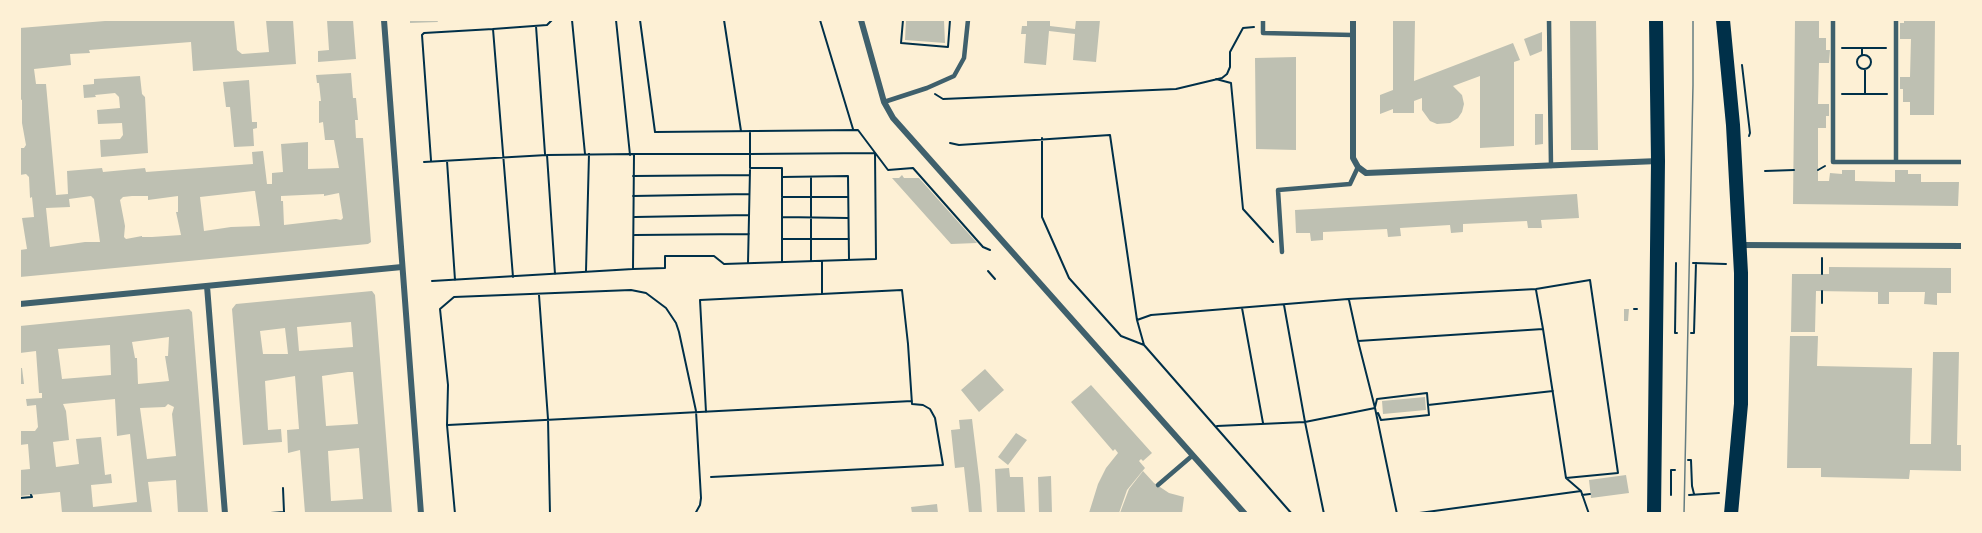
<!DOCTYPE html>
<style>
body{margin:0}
#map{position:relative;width:1982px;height:533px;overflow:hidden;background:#fdf0d5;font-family:"PT Sans Narrow",sans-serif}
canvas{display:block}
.frame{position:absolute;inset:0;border:21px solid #fdf0d5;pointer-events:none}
</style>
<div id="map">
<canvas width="1982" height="533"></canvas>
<div class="frame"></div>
</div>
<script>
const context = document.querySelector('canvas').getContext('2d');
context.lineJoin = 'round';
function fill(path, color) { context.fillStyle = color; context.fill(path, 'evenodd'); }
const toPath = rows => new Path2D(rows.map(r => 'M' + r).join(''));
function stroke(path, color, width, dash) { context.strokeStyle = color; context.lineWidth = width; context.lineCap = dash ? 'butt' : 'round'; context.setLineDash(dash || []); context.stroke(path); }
const building = toPath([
 [117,20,234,20,237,50,242,54,269,52,266,20,293,20,296,64,193,71,191,42,89,50,90,53,70,54,71,65,34,69,36,84,46,84,56,195,68,194,67,171,102,168,103,172,145,168,146,172,253,164,252,152,263,151,267,184,272,184,272,173,283,172,281,144,308,142,308,169,339,168,334,140,325,140,323,122,319,123,319,101,321,101,319,83,317,83,316,75,351,73,353,98,356,98,358,120,355,120,356,138,363,138,371,242,368,244,20,277,20,250,27,249,22,218,34,217,32,197,30,198,29,177,26,174,20,175,20,148,24,148,26,145,22,123,22,100,20,99,20,28],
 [253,191,255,191,260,226,231,227,204,231,200,197],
 [339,193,343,218,341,220,336,219,284,225,283,201,281,201,281,196,324,194,324,196],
 [91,196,94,199,100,242,85,242,50,247,46,208,70,207,69,199],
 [132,196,148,196,148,200,178,196,178,212,176,212,181,235,152,237,142,237,142,236,126,239,124,237,125,226,120,200,123,197],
 [327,20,353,20,356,59,318,62,318,51,329,50],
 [410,20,437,20,438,22,410,23],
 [906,20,944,20,945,43,905,40],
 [1027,20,1050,20,1050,26,1075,29,1076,20,1100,20,1096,62,1073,60,1075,34,1049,31,1046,65,1024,63,1026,34,1021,34,1022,26,1027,26],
 [1393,20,1415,20,1414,81,1513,43,1520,60,1514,62,1514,146,1480,148,1480,76,1453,86,1462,95,1464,104,1462,112,1458,118,1450,123,1437,124,1430,121,1422,110,1422,98,1414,101,1414,113,1393,113,1393,109,1380,114,1380,95,1393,90],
 [1570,20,1596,20,1598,150,1571,150],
 [1795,20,1819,20,1819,38,1826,38,1826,50,1830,50,1829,63,1819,63,1818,104,1829,104,1829,116,1826,116,1826,128,1818,128,1818,181,1829,181,1830,173,1842,174,1842,170,1855,170,1855,181,1895,182,1895,170,1908,170,1908,174,1921,174,1921,182,1959,182,1958,206,1793,204],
 [1904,20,1935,20,1934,115,1910,115,1910,102,1903,102,1903,89,1900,89,1900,77,1910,77,1911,39,1900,39,1900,23,1904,23],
 [1542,32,1542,51,1530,56,1524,39],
 [1296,57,1296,150,1256,149,1255,58],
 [140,76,142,94,145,97,148,153,101,157,100,140,120,139,123,135,122,123,98,124,97,110,120,108,119,97,115,93,95,95,96,97,84,98,83,85,94,84,94,79],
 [249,80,252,122,257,122,257,128,253,129,254,146,234,147,230,107,226,107,223,82],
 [1535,114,1543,114,1543,144,1535,145],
 [902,175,904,178,919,178,977,243,951,244,892,178,899,178],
 [1577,194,1579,218,1541,220,1542,228,1528,228,1527,221,1463,224,1463,232,1451,233,1450,225,1400,228,1401,236,1388,237,1387,229,1323,232,1323,240,1311,241,1310,233,1296,233,1295,210],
 [1829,267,1951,268,1951,293,1937,293,1937,305,1924,304,1925,292,1889,292,1889,304,1878,304,1878,292,1816,291,1815,332,1791,332,1792,274,1829,274],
 [372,291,375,295,392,513,305,513,300,450,288,453,287,430,299,429,295,376,265,381,268,430,281,429,282,442,243,445,232,309,236,304],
 [351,322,353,347,299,351,297,327],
 [285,328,288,354,263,354,260,331],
 [348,372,353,372,358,424,326,426,322,376],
 [359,448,363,499,331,501,328,451],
 [189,309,192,312,208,513,178,513,176,480,148,482,152,513,62,513,60,492,20,496,20,470,30,469,28,444,20,445,20,431,35,431,38,427,36,405,27,406,26,399,42,398,42,393,39,393,36,351,20,353,20,326],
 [169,337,168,356,165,356,169,381,138,384,137,358,135,358,132,342],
 [110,345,111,375,62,379,58,349],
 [115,399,117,436,130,434,137,502,93,507,91,485,112,483,111,474,105,475,101,437,76,439,79,464,56,467,53,442,69,440,66,411,63,404],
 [168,404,174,407,172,414,176,456,147,459,140,408,165,407],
 [1624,309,1629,309,1628,321,1624,321],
 [1790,336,1818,336,1817,366,1912,368,1910,444,1931,444,1933,352,1959,352,1957,445,1962,445,1962,471,1910,470,1909,479,1821,477,1821,468,1787,468],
 [20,368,22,368,24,384,20,384],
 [985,369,1004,390,979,412,961,390],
 [1091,385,1152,453,1143,461,1141,459,1139,461,1145,468,1127,490,1119,513,1089,513,1098,484,1106,468,1118,453,1115,449,1113,451,1071,402],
 [1425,397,1426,410,1383,414,1382,401],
 [972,419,980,485,982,513,969,513,964,467,955,468,951,430,960,429,959,420],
 [1016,433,1027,440,1008,465,998,457],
 [1009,468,1010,477,1023,477,1025,513,997,513,995,469],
 [1143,471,1154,483,1169,493,1184,497,1182,513,1120,513,1129,489],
 [1626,475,1629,493,1591,498,1589,480],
 [1051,476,1052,513,1039,513,1038,477],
 [937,504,938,513,912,513,911,507]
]);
const path = toPath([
 [572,20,585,154],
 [616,20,630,155],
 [640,20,655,132,858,130,888,170,913,168,983,247,990,250],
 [724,20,741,131],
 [820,20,853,129],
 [903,20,901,43,948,47,950,20],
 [536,26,545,154],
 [493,29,547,25,552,20],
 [1842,48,1862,48,1862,55],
 [1862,48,1886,48],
 '1857 62a7 7 0 1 1 14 0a7 7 0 1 1-14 0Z',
 [1742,65,1750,133,1749,136],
 [1865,70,1865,94],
 [1216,79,1231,83,1243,209,1273,242],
 [935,94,943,99,1176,89,1222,78,1227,74,1230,67,1230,52,1243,28,1254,27],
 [1842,94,1887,94],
 [750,131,750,168,782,168,782,177,848,176,849,260],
 [1042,138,1042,217,1069,278,1121,336,1144,345],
 [950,143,959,145,1110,135,1137,320,1144,345,1292,514],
 [547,155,555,274],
 [431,160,422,35,424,33,493,29,513,277],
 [447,161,455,280],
 [424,162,547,155,634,154,750,154,875,153,876,259,724,264,714,256,665,256,665,268,633,269,634,154],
 [1818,170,1825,166],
 [1765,171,1794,170],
 [633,176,750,175],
 [782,177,782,197,848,197],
 [633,196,749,194],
 [782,198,782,261],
 [635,217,749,215],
 [782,217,848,218],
 [635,235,749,234],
 [782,239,849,239],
 [811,261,811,177],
 [822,261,822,293],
 [748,263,750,170],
 [1676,263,1675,333,1677,333],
 [1693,263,1726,264],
 [586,271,589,154],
 [988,271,995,279],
 [1822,274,1822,258],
 [432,281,633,269],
 [1536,290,1543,329],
 [1822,291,1822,303],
 [539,295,548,419,550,514],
 [1349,300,1358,341],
 [1284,305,1305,422,1324,514],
 [1242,308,1263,423],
 [1634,309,1637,309],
 [1137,320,1151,315,1348,299,1536,289,1590,280,1618,473,1566,478],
 [1691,333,1694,333,1696,263],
 [1375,407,1377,399,1427,393,1428,405],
 [706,412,700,300,902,290,908,344,912,404,923,405,930,409,935,418,943,465,711,477],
 [1378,413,1381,420,1429,415,1428,405,1553,391],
 [448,425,912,401],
 [1217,426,1305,422,1375,408],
 [1688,460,1691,460,1692,486,1694,494],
 [1582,495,1590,494],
 [1671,495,1671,470,1675,470],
 [1689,495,1719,493],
 [20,498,32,497,31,495],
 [257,514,284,512,283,488],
 [455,514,447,425,448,385,440,309,454,297,631,290,646,293,666,308,676,323,679,332,696,411,701,498,700,505,695,514],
 [1397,514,1375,408,1358,341,1543,329,1566,478,1581,491,1589,514],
 [1412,514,1581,491]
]);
const service = toPath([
 [1263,20,1263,33,1353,35],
 [1549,20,1551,166],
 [1833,20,1833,162,1961,162],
 [1896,20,1896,162],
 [884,102,927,88,954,76,964,58,968,20],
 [1282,252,1278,190,1350,184,1358,167],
 [1158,485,1193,455]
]);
const minor = toPath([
 [384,20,421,514],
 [861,20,884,102,893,118,1245,514],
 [1353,20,1353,158,1358,167,1366,173,1658,161],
 [1740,245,1962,246],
 [207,286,225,514],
 [20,304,402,267]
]);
const primary = toPath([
 [1723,20,1733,125,1741,273,1741,404,1731,514],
 [1654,514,1658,161,1656,20]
]);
const tram = toPath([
 [1684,514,1693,85,1693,20]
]);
fill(building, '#bec0b2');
stroke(path, '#003049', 2);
stroke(service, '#3f606c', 4.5);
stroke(minor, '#3f606c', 6);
stroke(primary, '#003049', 14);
stroke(tram, '#657d81', 1.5);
</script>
